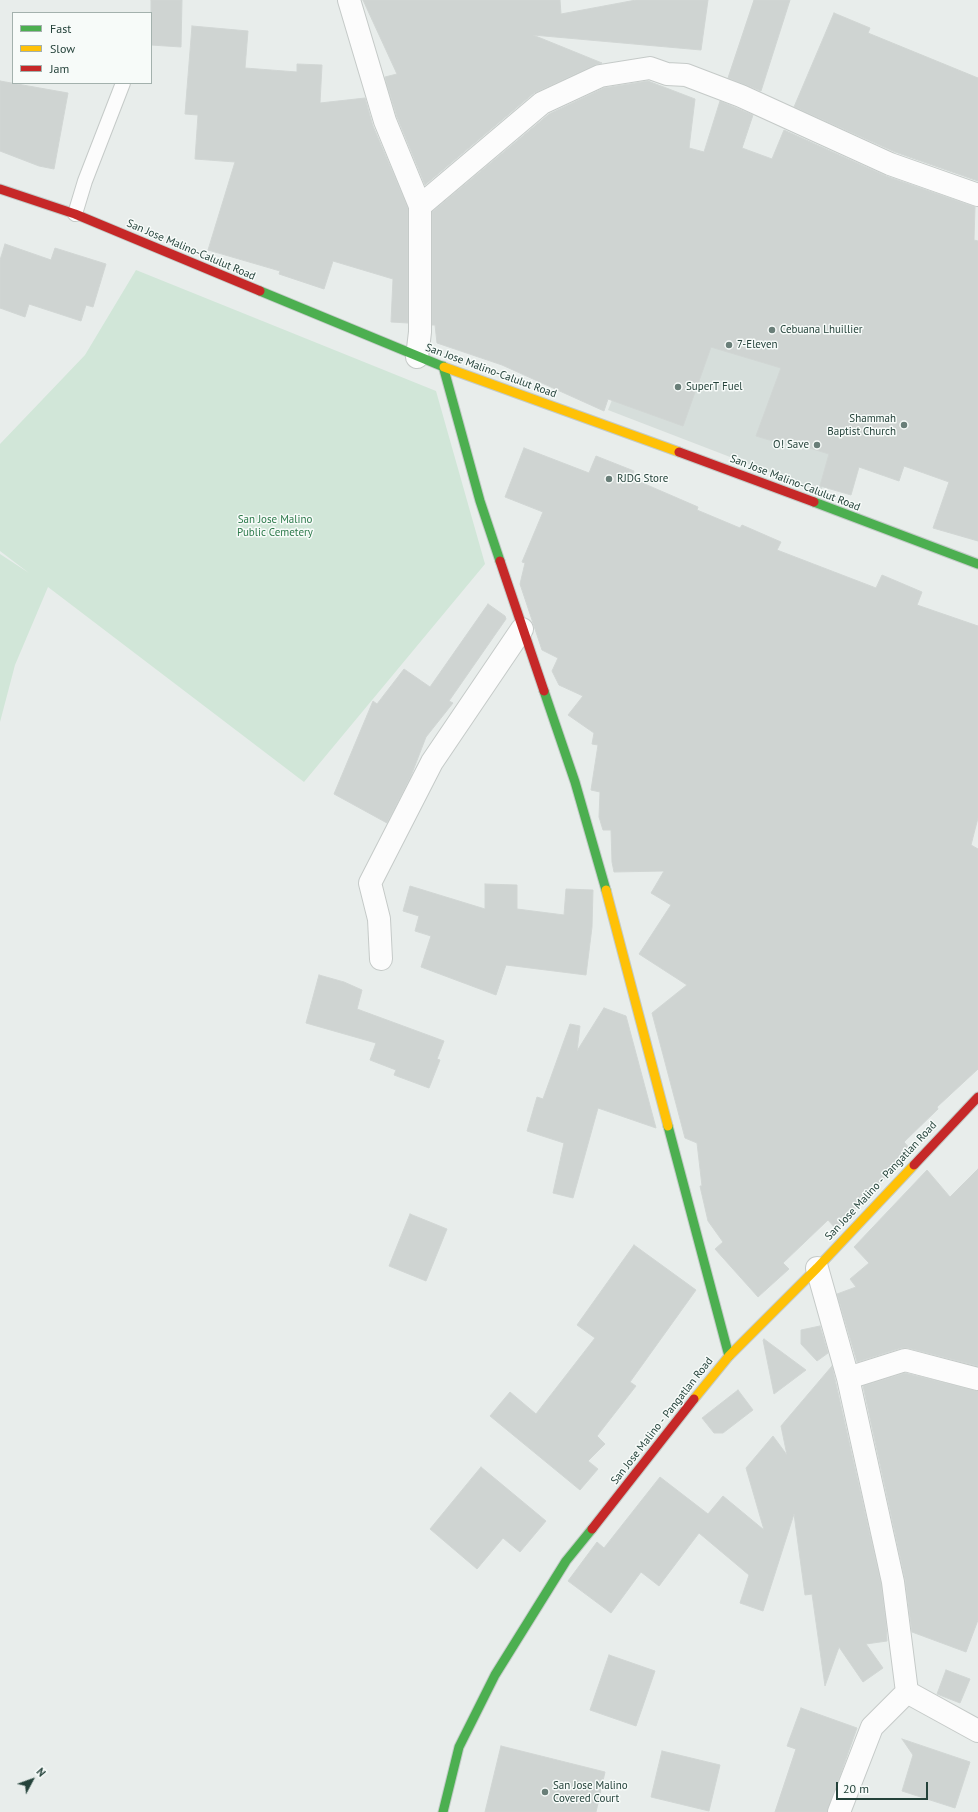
<!DOCTYPE html>
<style>
body{margin:0}
#map{position:relative;width:978px;height:1812px;overflow:hidden;background:#e8edeb;font-family:"PT Sans",sans-serif}
canvas{display:block}
.legend{position:absolute;left:12px;top:12px;width:140px;height:72px;box-sizing:border-box;background:#f7fbf9;border:1px solid #a3b1ad;margin:0;padding:5px 7px;list-style:none;font-size:12px;color:#24423a}
.legend li{display:flex;align-items:center;gap:8px;height:20px}
.legend b{width:20px;border:1px solid #a3b1ad}
.north{position:absolute;left:12px;top:1760px;width:40px;height:40px;-webkit-text-stroke:3px #f7fbf9;paint-order:stroke;rotate:49deg;font-size:11px;font-weight:700;line-height:16px;text-align:center;color:#24423a}
.north::after{content:'';display:block;margin:auto;width:14px;height:18px;background:#24423a;clip-path:polygon(50% 0,100% 100%,50% 72%,0 100%)}
.scale{position:absolute;left:836px;top:1782px;width:92px;height:18px;box-sizing:border-box;border:2px solid #24423a;border-top:0;padding-left:5px;font-size:12px;line-height:14px;white-space:nowrap;color:#24423a;-webkit-text-stroke:3px #f7fbf9;paint-order:stroke}
</style>
<div id="map">
<canvas width="978" height="1812"></canvas>
<ul class="legend">
<li><b style="height:5px;background:#4caf50"></b>Fast</li>
<li><b style="height:5px;background:#ffc107"></b>Slow</li>
<li><b style="height:5px;background:#c62828"></b>Jam</li>
</ul>
<div class="north">N</div>
<div class="scale">20 m</div>
</div>
<script>
const context = document.querySelector('canvas').getContext('2d');
context.lineJoin = 'round';
function fill(path, color) { context.fillStyle = color; context.fill(path, 'evenodd'); }
const toPath = rows => new Path2D(rows.map(r => 'M' + r).join(''));
function stroke(path, color, width, dash) { context.strokeStyle = color; context.lineWidth = width; context.lineCap = dash ? 'butt' : 'round'; context.setLineDash(dash || []); context.stroke(path); }
function write(font, color, halo, rows, align = 'center') {
  context.font = font + ' "PT Sans",sans-serif'; context.lineWidth = 3; context.setLineDash([]); context.textBaseline = 'middle'; context.strokeStyle = halo; context.fillStyle = color; for (const [text, x, y, turn = 0] of rows) {
    context.save(); context.translate(x, y); context.rotate((+turn || 0) * Math.PI / 180); context.textAlign = isNaN(turn) ? turn : align; if (halo) context.strokeText(text, 0, 0); context.fillText(text, 0, 0); context.restore();
  }
}
const built = toPath([
 [655,292,873,327,821,492,608,410]
]);
const green = toPath([
 [136,270,436,391,485,564,304,782,48,587,15,665,0,722,0,554,29,573,0,551,0,444,85,355]
]);
const building = toPath([
 [151,0,182,0,181,47,151,45,151,0],
 [363,0,560,0,561,14,636,0,708,0,701,50,533,35,602,63,595,65,534,93,425,185,397,117,387,85,385,77,397,74,363,0],
 [754,0,790,0,761,91,728,78,754,0],
 [834,13,870,28,868,33,978,78,978,181,895,152,794,107,834,13],
 [192,26,248,31,245,68,297,72,297,64,322,65,320,103,365,98,373,126,408,208,408,323,391,322,393,279,333,261,324,289,279,274,280,271,208,250,235,162,195,159,198,115,185,114,192,26],
 [0,81,68,93,54,169,39,166,0,151,0,81],
 [648,81,695,99,689,148,704,152,720,101,753,115,742,148,772,159,784,130,886,176,975,207,974,240,978,241,978,541,933,528,949,482,904,466,899,481,859,467,851,495,820,486,829,454,784,440,783,444,756,436,781,368,711,347,683,426,608,399,604,411,502,365,437,343,435,325,432,325,432,212,549,114,604,88,648,81],
 [5,244,51,260,55,248,106,264,93,307,86,305,81,321,29,304,25,317,0,308,0,260,5,244],
 [524,448,589,473,596,456,634,471,631,478,698,507,697,510,740,528,742,525,781,542,777,550,876,588,882,575,922,592,917,605,978,626,978,818,971,845,978,849,978,1069,937,1107,938,1109,904,1142,911,1150,836,1229,828,1220,783,1263,789,1269,758,1297,715,1249,723,1242,708,1221,700,1186,702,1186,697,1143,685,1138,652,1013,687,985,639,954,671,905,651,893,664,871,614,872,612,862,611,830,603,830,599,817,600,792,591,790,598,745,592,744,594,733,568,715,583,696,559,685,552,671,558,658,542,650,520,584,525,563,522,562,543,512,505,497,524,448],
 [488,604,505,616,506,619,449,701,453,703,426,737,411,776,387,823,334,794,373,701,377,704,404,669,430,687,488,604],
 [485,884,517,885,517,909,564,915,566,889,593,890,592,927,586,975,506,965,496,995,421,967,431,936,415,931,419,916,403,911,410,886,485,909,485,884],
 [319,975,344,982,362,990,357,1009,444,1041,437,1059,440,1060,429,1088,394,1075,396,1070,370,1060,376,1043,306,1023,319,975],
 [604,1008,626,1016,656,1128,598,1108,573,1198,553,1193,564,1143,527,1131,537,1097,543,1099,570,1024,580,1026,577,1051,604,1008],
 [978,1169,978,1366,908,1348,901,1348,857,1362,837,1294,856,1287,850,1279,869,1263,854,1247,927,1170,950,1197,978,1169],
 [410,1214,447,1229,426,1281,389,1266,410,1214],
 [634,1245,696,1290,630,1382,636,1386,597,1436,605,1444,588,1461,598,1469,580,1490,490,1416,510,1392,536,1414,595,1338,577,1325,634,1245],
 [820,1326,828,1353,817,1361,801,1344,801,1330,820,1326],
 [764,1339,806,1370,774,1394,763,1340,764,1339],
 [832,1366,881,1584,886,1623,887,1641,866,1644,883,1668,863,1682,839,1647,825,1686,812,1594,805,1595,794,1514,763,1611,740,1603,749,1575,699,1533,659,1586,641,1572,611,1613,568,1581,597,1542,604,1548,660,1477,708,1514,723,1496,764,1530,746,1468,773,1436,787,1455,781,1426,832,1366],
 [905,1373,978,1391,978,1620,966,1652,912,1632,905,1579,863,1386,905,1373],
 [738,1390,753,1410,723,1433,714,1433,702,1418,738,1390],
 [481,1467,546,1521,520,1552,503,1538,477,1569,430,1529,481,1467],
 [609,1655,655,1671,636,1726,590,1710,609,1655],
 [946,1670,970,1679,960,1703,937,1694,946,1670],
 [801,1708,857,1728,827,1812,775,1812,796,1749,787,1746,801,1708],
 [902,1739,970,1762,955,1808,902,1791,913,1755,902,1739],
 [501,1746,605,1772,596,1812,485,1812,501,1746],
 [662,1751,720,1765,709,1811,651,1797,662,1751]
]);
const lane = toPath([
 [75,214,85,181,123,83]
]);
const street = toPath([
 [349,0,385,121,420,206,420,332,417,357],
 [420,206,542,103,600,76,650,68,667,74,686,75,741,96,890,164,978,195],
 [381,959,379,919,370,883,432,762,522,629],
 [817,1268,848,1378,893,1582,907,1692,978,1731],
 [848,1378,905,1360,978,1379],
 [839,1812,872,1727,907,1692]
]);
const fast = toPath([
 [260,291,444,367],
 [443,366,480,501,500,561],
 [814,502,978,564],
 [544,691,575,782,606,890],
 [668,1126,729,1356],
 [443,1812,459,1747,495,1675,566,1561,592,1529]
]);
const slow = toPath([
 [444,367,679,452],
 [606,890,668,1126],
 [694,1399,729,1356,817,1268,914,1165]
]);
const jam = toPath([
 [0,189,75,214,260,291],
 [679,452,814,502],
 [500,561,544,691],
 [914,1165,978,1097],
 [592,1529,694,1399]
]);
const markers = [
 [772,330,4,"#697e78"],
 [729,345,4,"#697e78"],
 [678,387,4,"#697e78"],
 [904,425,4,"#697e78"],
 [817,445,4,"#697e78"],
 [609,479,4,"#697e78"],
 [545,1792,4,"#697e78"]
];
const streetNames = [
 ["San Jose Malino-Calulut Road",191,250,23],
 ["San Jose Malino-Calulut Road",491,371,20],
 ["San Jose Malino-Calulut Road",795,483,21],
 ["San Jose Malino - Pangatlan Road",881,1181,-47],
 ["San Jose Malino - Pangatlan Road",662,1421,-52]
];
const poiNames = [
 ["Cebuana Lhuillier",780,330],
 ["7-Eleven",737,345],
 ["SuperT Fuel",686,387],
 ["Shammah",896,419,"right"],
 ["Baptist Church",896,432,"right"],
 ["O! Save",809,445,"right"],
 ["RJDG Store",617,479],
 ["San Jose Malino",553,1786],
 ["Covered Court",553,1799]
];
const parkNames = [
 ["San Jose Malino",275,520],
 ["Public Cemetery",275,533]
];
fill(built, '#d6dedb');
fill(green, '#d1e6d8');
fill(building, '#cfd4d2');
stroke(building, '#d1d6d4', 1);
stroke(lane, '#c5cac8', 16);
stroke(street, '#c5cac8', 24);
stroke(fast, '#c3cbc8', 11);
stroke(slow, '#c3cbc8', 11);
stroke(jam, '#c3cbc8', 11);
stroke(lane, '#fcfcfc', 14);
stroke(street, '#fcfcfc', 22);
stroke(fast, '#4caf50', 9);
stroke(slow, '#ffc107', 9);
stroke(jam, '#c62828', 9);
for (const [x, y, r, color] of markers) { const dot = new Path2D(); dot.arc(x, y, r, 0, 2 * Math.PI); context.fillStyle = color; context.fill(dot); stroke(dot, '#f7fbf9', 1.5); }
write('11px', '#24423a', '#f7fbf9', streetNames);
write('11px', '#24423a', '#f7fbf9', poiNames, 'left');
write('11px', '#2d7a4b', '#f7fbf9', parkNames);
</script>
